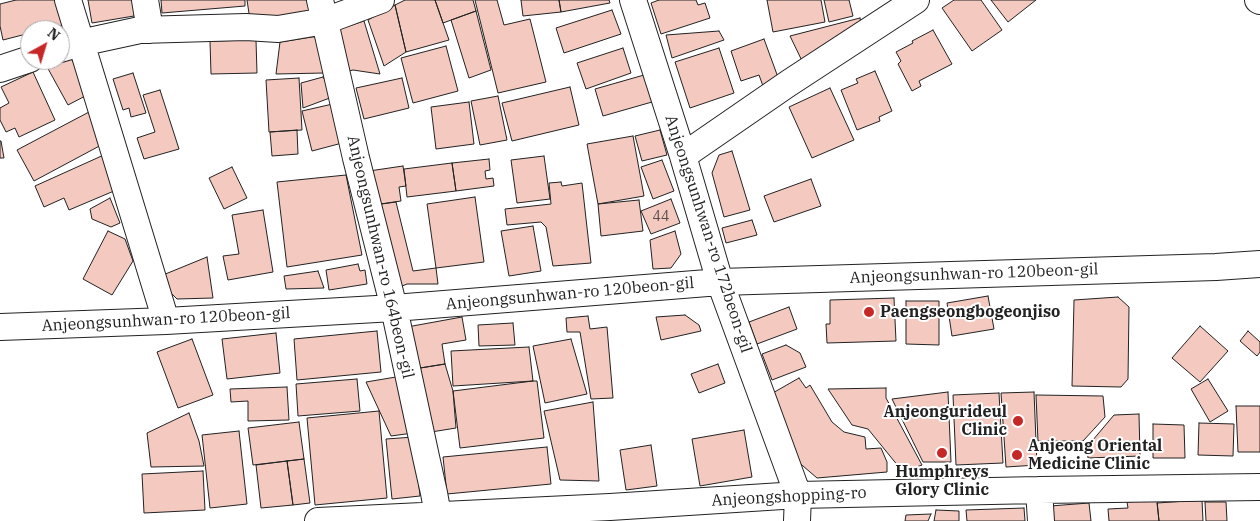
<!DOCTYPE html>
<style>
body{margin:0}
#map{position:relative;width:1260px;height:521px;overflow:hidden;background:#fff;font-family:"IBM Plex Serif",serif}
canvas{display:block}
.north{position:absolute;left:20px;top:20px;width:50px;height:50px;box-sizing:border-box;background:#fff;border:1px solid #a7a7a7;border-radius:50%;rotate:39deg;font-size:14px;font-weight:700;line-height:20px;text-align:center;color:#222}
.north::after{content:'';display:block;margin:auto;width:18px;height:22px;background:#c62828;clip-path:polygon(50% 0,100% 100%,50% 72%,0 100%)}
</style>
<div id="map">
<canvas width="1260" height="521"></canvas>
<div class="north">N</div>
</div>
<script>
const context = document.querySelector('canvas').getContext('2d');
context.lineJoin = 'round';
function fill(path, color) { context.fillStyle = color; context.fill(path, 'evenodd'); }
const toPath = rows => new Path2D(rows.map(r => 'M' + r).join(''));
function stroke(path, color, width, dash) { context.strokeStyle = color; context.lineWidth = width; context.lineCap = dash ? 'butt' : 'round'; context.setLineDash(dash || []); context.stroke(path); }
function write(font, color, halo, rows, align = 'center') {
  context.font = font + ' "IBM Plex Serif",serif'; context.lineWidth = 4; context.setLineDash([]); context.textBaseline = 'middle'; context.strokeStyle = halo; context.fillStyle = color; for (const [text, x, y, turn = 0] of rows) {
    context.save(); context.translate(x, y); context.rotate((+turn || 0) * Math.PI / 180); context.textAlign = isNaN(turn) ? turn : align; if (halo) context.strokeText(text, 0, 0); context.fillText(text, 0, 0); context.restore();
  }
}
const building = toPath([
 [16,0,59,0,65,25,44,30,30,30,30,33,3,40,0,26,0,4,16,0],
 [88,0,138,0,140,15,92,23,88,0],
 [161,0,245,0,245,6,162,13,161,0],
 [247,0,312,0,314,12,250,20,247,0],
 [405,0,435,0,449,40,406,52,395,5,405,0],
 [435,0,473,0,476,11,443,23,435,0],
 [475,0,497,0,504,25,530,19,546,82,498,93,475,0],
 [521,0,559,0,561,12,523,16,521,0],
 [559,0,609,0,610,3,561,12,559,0],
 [659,0,696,0,698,5,705,3,710,18,661,34,651,3,659,0],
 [767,0,821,0,825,22,773,32,767,0],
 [824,0,849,0,853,16,829,22,824,0],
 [954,0,981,0,1002,30,972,51,942,8,954,0],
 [991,0,1036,0,1008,22,991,0],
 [395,5,406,52,384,66,368,20,395,5],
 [612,10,621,34,564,53,556,28,612,10],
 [476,11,491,70,469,78,451,20,476,11],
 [860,18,862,29,804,65,790,36,860,18],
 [364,21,380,74,353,70,349,71,337,30,364,21],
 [933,30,952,64,919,81,921,86,912,91,898,64,901,61,896,52,913,43,912,41,933,30],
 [719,31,724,40,672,58,666,35,719,31],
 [318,36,324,73,276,74,280,42,318,36],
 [764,39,779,80,763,86,759,75,741,81,731,51,764,39],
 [256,40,257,73,211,74,210,41,256,40],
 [446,46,458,91,413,103,401,58,446,46],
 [623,48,631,73,586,89,577,63,623,48],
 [719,48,734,93,690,108,675,62,719,48],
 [68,53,91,93,68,105,46,65,68,53],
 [875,71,892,111,879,117,880,121,857,130,841,90,858,83,856,79,875,71],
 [33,72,55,120,19,137,15,128,6,132,0,120,0,108,9,103,1,87,33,72],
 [133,73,146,113,131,117,129,108,123,110,113,79,133,73],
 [644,75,652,102,603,116,595,89,644,75],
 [323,77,335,96,303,108,301,83,323,77],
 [299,78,302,130,269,132,266,80,299,78],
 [402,78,409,108,364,119,356,88,402,78],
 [570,87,579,125,512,141,502,103,570,87],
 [830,88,854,140,812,158,789,107,830,88],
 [160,90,179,149,144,159,137,138,155,132,143,95,160,90],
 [498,96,507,140,480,145,471,101,498,96],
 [469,102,474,144,436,149,431,107,469,102],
 [337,103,346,142,312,151,302,111,337,103],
 [89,112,105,143,34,181,17,150,89,112],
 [297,130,298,154,272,156,270,132,297,130],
 [660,130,667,155,642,161,635,136,660,130],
 [633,136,644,196,598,204,587,144,633,136],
 [0,141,1,141,4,158,0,158,0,141],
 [732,151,750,210,724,217,712,173,719,155,732,151],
 [106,154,121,188,69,210,64,198,44,207,35,186,106,154],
 [544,156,550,199,517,203,511,160,544,156],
 [489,159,490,170,485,171,486,179,493,178,494,186,456,191,452,163,489,159],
 [662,160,674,191,653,199,641,167,662,160],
 [452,163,456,191,407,197,404,169,452,163],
 [403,166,406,186,399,187,401,201,374,205,369,171,403,166],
 [232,167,247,198,224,209,209,178,232,167],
 [346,175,362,255,287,267,277,182,346,175],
 [811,179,821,206,774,222,764,196,811,179],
 [561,182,562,186,582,183,591,263,553,266,546,227,541,222,507,225,505,209,551,204,549,183,561,182],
 [475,197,484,262,436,268,427,204,475,197],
 [110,198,120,223,111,227,92,219,90,209,110,198],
 [671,199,680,223,651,234,641,211,671,199],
 [639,200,643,231,601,236,598,204,639,200],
 [396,202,413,271,436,268,438,284,407,284,395,289,374,205,396,202],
 [263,210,273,272,228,280,223,256,239,254,232,215,263,210],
 [752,220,757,235,726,243,722,228,752,220],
 [533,226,541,271,509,276,501,231,533,226],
 [108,231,125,239,133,261,112,295,83,279,108,231],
 [675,231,681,254,671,268,653,269,650,240,675,231],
 [207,257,213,298,177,299,167,289,163,275,207,257],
 [358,264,360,271,365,270,367,284,329,290,326,270,358,264],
 [318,271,324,288,286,289,284,276,318,271],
 [988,296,994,329,952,336,947,303,988,296],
 [1118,297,1129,307,1128,379,1121,387,1072,386,1074,300,1118,297],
 [894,298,896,341,827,343,826,324,830,324,830,300,894,298],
 [906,301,939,301,939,345,906,344,906,301],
 [789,307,797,329,757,344,749,322,789,307],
 [685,315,699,325,701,331,661,340,656,317,685,315],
 [588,316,590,329,607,327,613,398,591,399,580,332,567,332,566,318,588,316],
 [462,317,466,340,442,344,445,364,414,369,407,327,462,317],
 [513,323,515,345,479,346,478,325,513,323],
 [1200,326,1228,351,1200,382,1172,358,1200,326],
 [377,331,381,372,297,380,294,339,377,331],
 [1248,331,1260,342,1260,352,1257,356,1240,341,1248,331],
 [276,333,280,373,227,379,222,339,276,333],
 [192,339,213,395,178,408,157,352,192,339],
 [571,339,587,394,545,403,533,346,571,339],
 [786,345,800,353,806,367,772,380,762,354,786,345],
 [529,347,533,381,453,386,451,351,529,347],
 [445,364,453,391,456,428,425,433,414,369,445,364],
 [718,364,725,383,699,393,691,374,718,364],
 [396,377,413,433,391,436,366,382,396,377],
 [799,378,806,388,810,385,832,422,844,432,865,437,866,449,881,448,887,462,887,472,817,478,796,460,771,394,799,378],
 [357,379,360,411,298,416,296,384,357,379],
 [1208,379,1228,411,1210,422,1191,389,1208,379],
 [533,381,537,381,544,438,460,448,453,391,533,381],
 [287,387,289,420,248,421,248,401,231,402,230,389,287,387],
 [886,388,886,398,922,465,903,472,868,429,852,425,828,389,886,388],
 [948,392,951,462,923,462,892,399,948,392],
 [1034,392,1037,465,1006,467,1001,393,1034,392],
 [999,393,1003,463,956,465,953,395,999,393],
 [1036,395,1103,396,1105,417,1083,441,1038,441,1036,395],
 [593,402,599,481,560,480,544,411,593,402],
 [1236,406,1260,406,1260,452,1238,452,1236,406],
 [379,411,387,498,315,505,307,418,379,411],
 [189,413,199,441,204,466,151,467,147,433,189,413],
 [1139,414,1140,456,1088,458,1087,447,1114,415,1139,414],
 [299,422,304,459,253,465,248,428,299,422],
 [1199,423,1234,424,1233,456,1198,455,1199,423],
 [1153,424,1184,425,1185,458,1153,458,1153,424],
 [744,430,752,477,700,486,692,439,744,430],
 [239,431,247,504,210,508,202,435,239,431],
 [414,437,420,496,392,499,386,439,414,437],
 [651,445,657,486,626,490,620,450,651,445],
 [547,447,551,484,447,494,443,457,547,447],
 [304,459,310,503,293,505,287,461,304,459],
 [287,461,293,505,261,508,256,465,287,461],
 [203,471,205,510,144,513,142,474,203,471],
 [1157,500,1159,521,1109,521,1108,509,1128,508,1127,502,1157,500],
 [1202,500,1203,521,1159,521,1157,503,1202,500],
 [1205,502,1226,502,1227,521,1206,521,1205,502],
 [1089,503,1091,521,1051,521,1050,506,1089,503],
 [1024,508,1025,521,967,521,966,510,1024,508],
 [936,510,959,511,959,521,934,521,936,510],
 [931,514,928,521,905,521,906,515,931,514]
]);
const minor = toPath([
 [68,0,166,321],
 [145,0,150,30],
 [320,0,356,158,394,308,426,457,434,493,438,515],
 [633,0,683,156,720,282,798,495,797,521],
 [1258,0,1260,1],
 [60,49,80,43,140,30,246,27,278,29,325,21,381,0],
 [0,69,30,59],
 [683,156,789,83,916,0],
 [0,327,166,321,394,308,720,282,1216,267,1260,264],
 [1039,490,1041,521],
 [318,521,610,507,798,495,1039,490,1260,487]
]);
const markers = [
 [869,312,6,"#c62828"],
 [1018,421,6,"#c62828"],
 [942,453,6,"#c62828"],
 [1017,455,6,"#c62828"]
];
const numberNames = [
 ["44",661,217]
];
const streetNames = [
 ["Anjeongsunhwan-ro 172beon-gil",708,234,72],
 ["Anjeongsunhwan-ro 164beon-gil",380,257,77],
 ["Anjeongsunhwan-ro 120beon-gil",974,274,-2],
 ["Anjeongsunhwan-ro 120beon-gil",570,294,-5],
 ["Anjeongsunhwan-ro 120beon-gil",166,320,-3],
 ["Anjeongshopping-ro",789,497,-3]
];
const poiNames = [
 ["Paengseongbogeonjiso",880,312],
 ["Anjeongurideul",1007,412,"right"],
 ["Clinic",1007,430,"right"],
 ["Anjeong Oriental",1028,446],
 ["Medicine Clinic",1028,464],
 ["Humphreys",942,472,"center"],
 ["Glory Clinic",942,490,"center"]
];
fill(building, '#f3c9c0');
stroke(building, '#222', 1);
stroke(minor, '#222', 28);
stroke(minor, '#fff', 26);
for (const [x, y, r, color] of markers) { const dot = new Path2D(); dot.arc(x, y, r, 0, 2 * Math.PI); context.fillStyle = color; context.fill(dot); stroke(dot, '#fff', 2); }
write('14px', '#564c4a', null, numberNames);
write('16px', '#222', '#fff', streetNames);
write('bold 16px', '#222', '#fff', poiNames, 'left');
</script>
